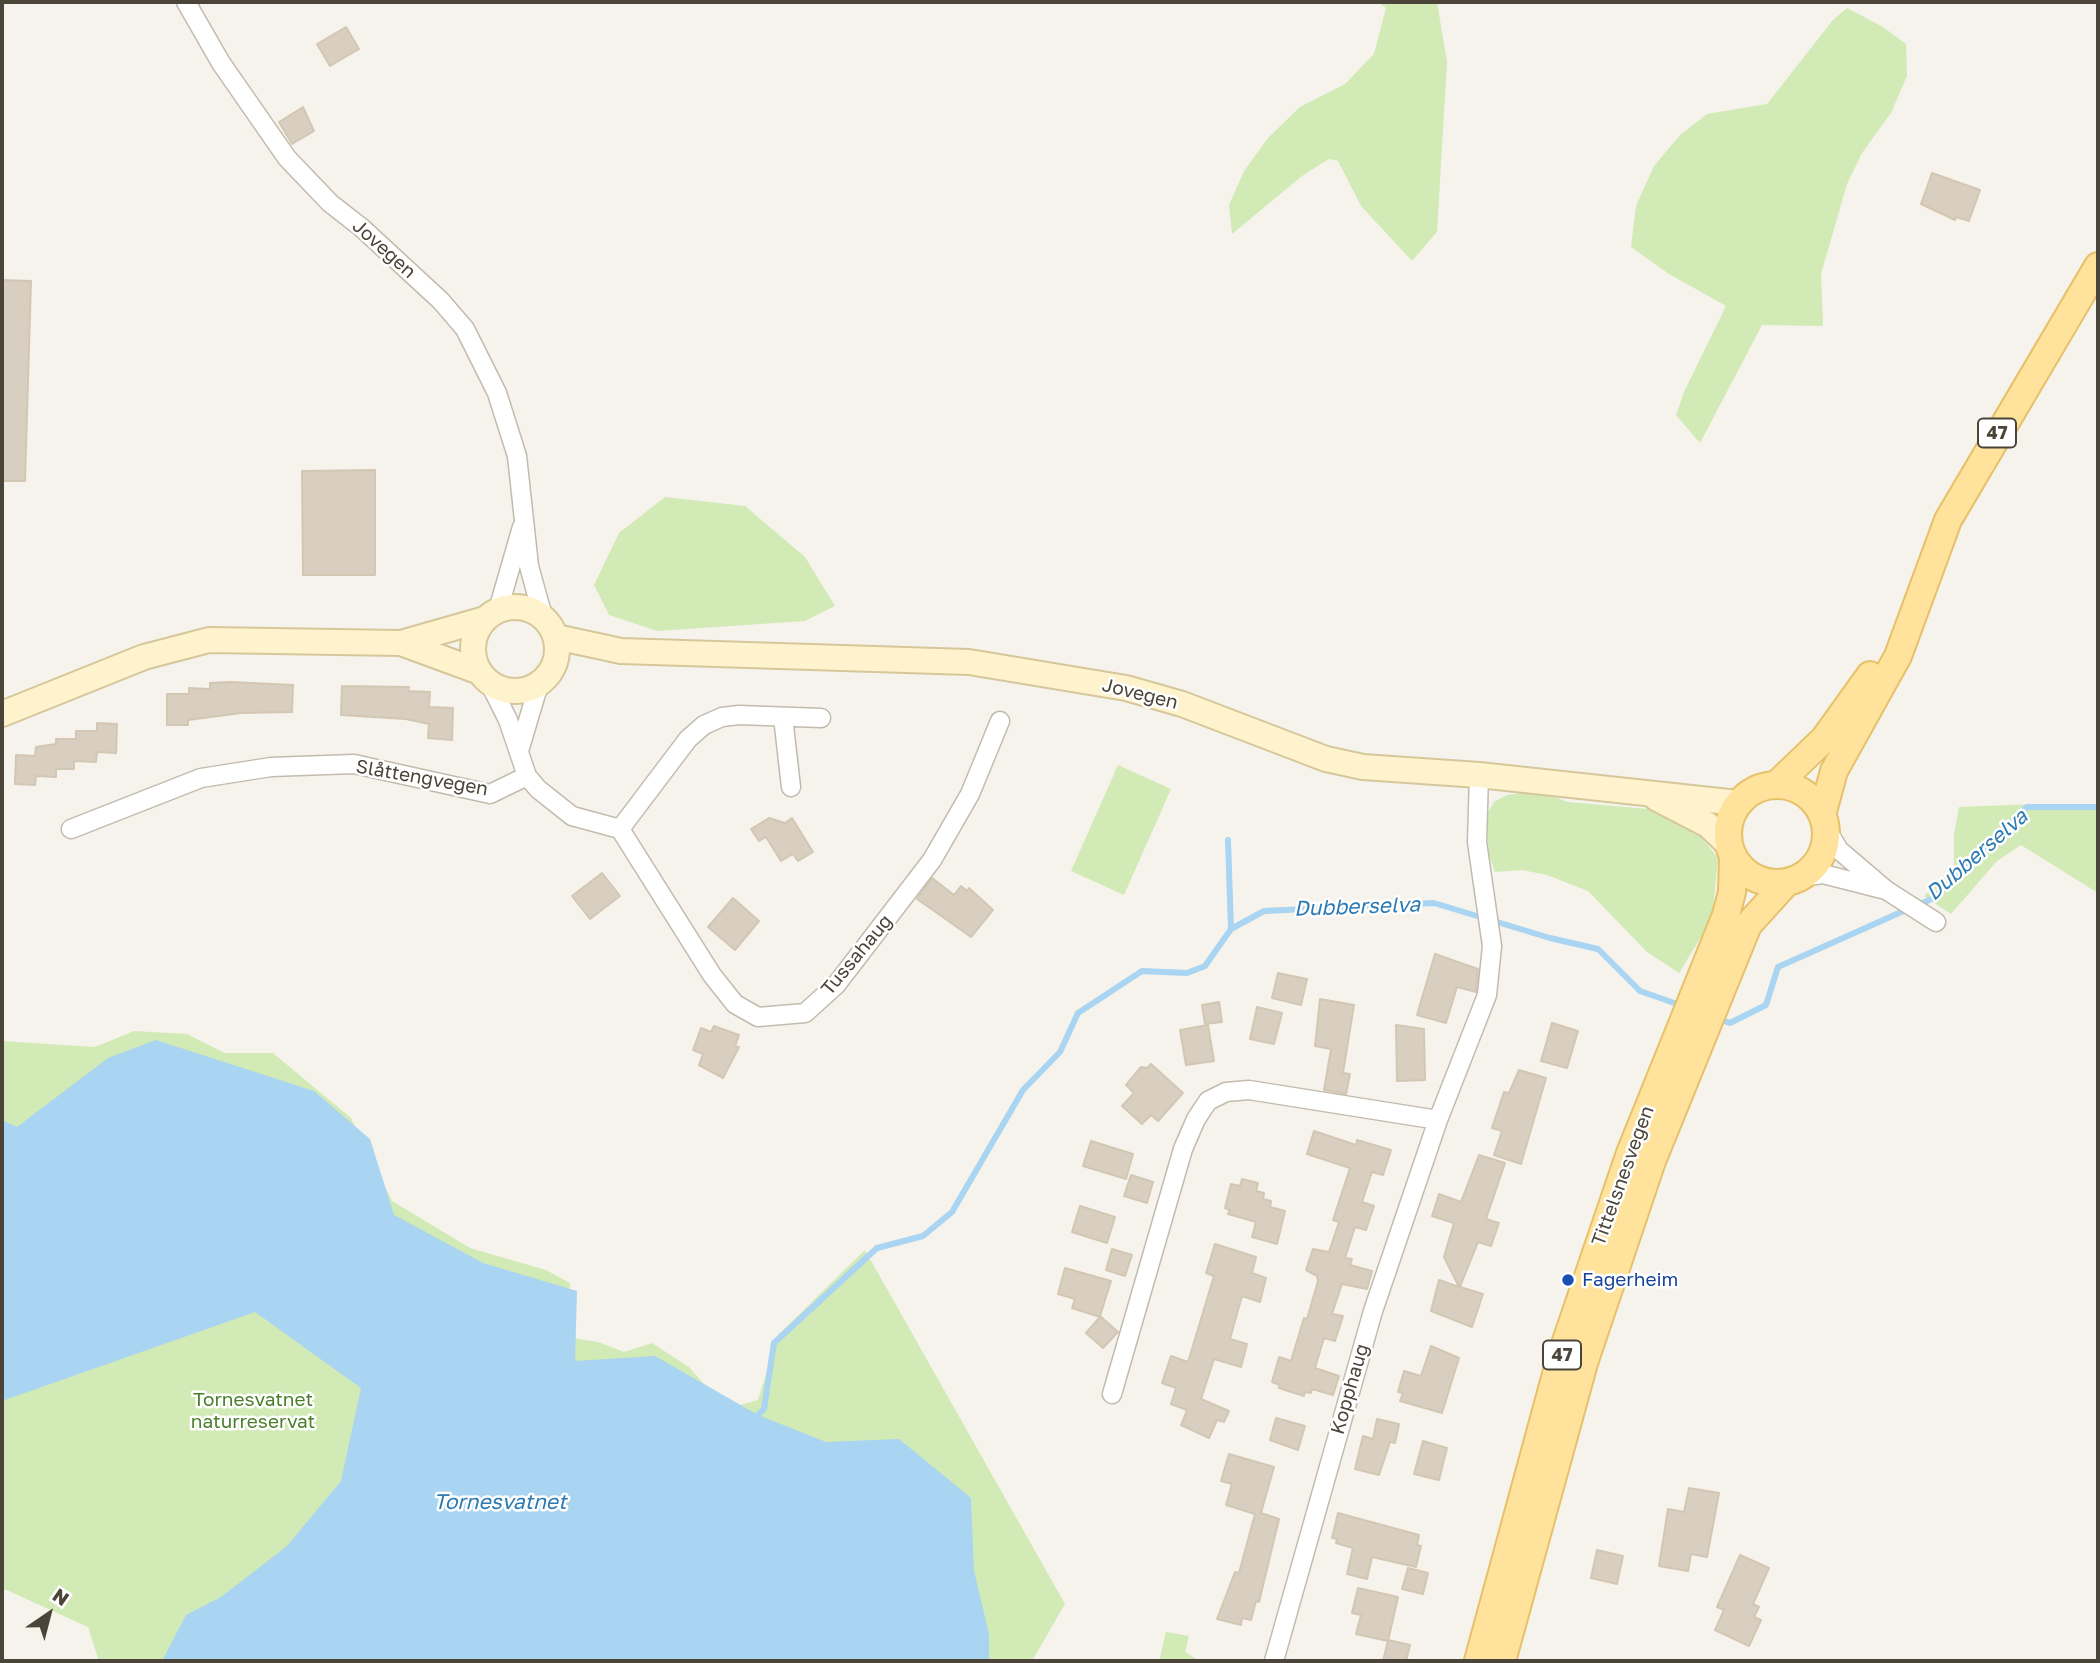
<!DOCTYPE html>
<meta charset="utf-8">
<style>
body{margin:0}
#map{position:relative;width:2100px;height:1663px;overflow:hidden;background:#f6f3ec;font-family:"Golos Text",sans-serif}
canvas{display:block}
.frame{position:absolute;inset:0;border:4px solid #4b4439;pointer-events:none}
.north{position:absolute;left:14px;top:1579px;width:70px;height:70px;-webkit-text-stroke:5px #fff;paint-order:stroke;rotate:35deg;font-size:19px;font-weight:700;line-height:28px;text-align:center;color:#4b4439}
.north::after{content:'';display:block;margin:auto;width:24px;height:32px;background:#4b4439;clip-path:polygon(50% 0,100% 100%,50% 72%,0 100%)}
</style>
<div id="map">
<canvas width="2100" height="1663"></canvas>
<div class="frame"></div>
<div class="north">N</div>
</div>
<script>
const context = document.querySelector('canvas').getContext('2d');
context.lineJoin = 'round';
function fill(path, color) { context.fillStyle = color; context.fill(path, 'evenodd'); }
const toPath = rows => new Path2D(rows.map(r => 'M' + r).join(''));
function stroke(path, color, width, dash) { context.strokeStyle = color; context.lineWidth = width; context.lineCap = dash ? 'butt' : 'round'; context.setLineDash(dash || []); context.stroke(path); }
function write(font, color, halo, rows, align = 'center') {
  context.font = font + ' "Golos Text",sans-serif'; context.lineWidth = 5; context.setLineDash([]); context.textBaseline = 'middle'; context.strokeStyle = halo; context.fillStyle = color; for (const [text, x, y, turn = 0] of rows) {
    context.save(); context.translate(x, y); context.rotate((+turn || 0) * Math.PI / 180); context.textAlign = isNaN(turn) ? turn : align; if (halo) context.strokeText(text, 0, 0); context.fillText(text, 0, 0); context.restore();
  }
}
const green = toPath([
 [1378,2,1437,2,1447,62,1437,232,1412,261,1361,206,1338,161,1329,159,1302,176,1232,234,1229,205,1244,171,1268,138,1300,107,1345,84,1374,54,1386,8],
 [1847,8,1883,27,1906,44,1907,76,1891,113,1862,153,1847,184,1821,274,1823,326,1762,325,1700,443,1676,415,1684,392,1726,306,1669,274,1631,247,1636,206,1654,166,1680,135,1707,114,1767,104,1833,20],
 [665,497,745,506,805,557,835,606,805,621,657,631,609,615,594,585,619,533],
 [1118,765,1171,789,1124,895,1071,871],
 [1521,793,1546,794,1568,802,1648,809,1701,837,1718,858,1712,919,1679,973,1647,952,1588,891,1547,875,1522,870,1495,872,1489,855,1486,816,1494,802,1507,795],
 [2036,804,2098,804,2098,893,2021,845,1997,861,1951,914,1924,896,1954,867,1954,834,1959,807],
 [134,1031,187,1034,225,1053,273,1053,351,1118,392,1201,470,1248,546,1270,570,1283,567,1337,598,1342,624,1352,652,1343,689,1367,710,1391,733,1407,758,1400,778,1335,865,1250,1065,1604,1032,1661,99,1661,88,1627,2,1588,2,1041,95,1047],
 [1166,1632,1189,1636,1185,1652,1200,1661,1159,1661]
]);
const water = toPath([
 [156,1040,314,1091,370,1139,394,1215,483,1263,577,1291,575,1361,655,1356,758,1415,826,1442,899,1439,971,1498,974,1571,989,1634,989,1661,162,1661,186,1615,221,1597,287,1546,341,1481,361,1388,255,1312,2,1401,2,1120,17,1127,108,1058]
]);
const stream = toPath([
 [1228,840,1231,929],
 [1918,905,1934,898,2027,807,2098,807],
 [1716,1018,1730,1023,1766,1005,1778,967,1908,909],
 [758,1415,764,1409,774,1343,877,1248,923,1236,952,1212,1023,1090,1060,1052,1078,1013,1142,971,1187,973,1205,966,1231,929,1264,911,1434,903,1550,938,1598,949,1640,991,1683,1006]
]);
const building = toPath([
 [346,27,359,49,330,66,317,44,346,27],
 [303,107,314,131,292,144,279,122,303,107],
 [1932,173,1980,190,1969,221,1956,217,1955,220,1921,204,1932,173],
 [2,280,31,281,25,481,2,481,2,280],
 [375,470,375,575,303,575,302,471,375,470],
 [230,682,293,685,292,712,241,713,188,720,188,725,167,725,167,694,189,694,189,688,210,689,210,683,230,682],
 [342,686,409,687,408,691,430,692,429,707,453,708,452,740,428,738,429,724,406,719,341,715,342,686],
 [97,723,117,724,116,753,97,752,96,762,74,761,74,769,56,769,56,777,36,776,35,785,15,784,16,755,35,756,36,747,56,744,56,739,76,739,76,731,97,731,97,723],
 [769,818,785,823,792,818,813,852,798,861,793,854,781,861,766,837,759,841,751,829,769,818],
 [602,873,620,896,590,919,572,896,602,873],
 [932,878,954,895,961,886,967,891,969,888,993,910,971,937,917,899,932,878],
 [733,898,759,921,735,950,708,927,733,898],
 [1435,954,1478,969,1476,992,1457,987,1446,1023,1417,1015,1435,954],
 [1278,973,1307,979,1301,1005,1272,998,1278,973],
 [1320,999,1354,1005,1343,1073,1350,1074,1346,1094,1324,1090,1331,1049,1315,1046,1320,999],
 [1219,1002,1222,1022,1205,1024,1202,1005,1219,1002],
 [1257,1007,1282,1013,1274,1044,1250,1039,1257,1007],
 [1552,1023,1578,1031,1567,1068,1541,1061,1552,1023],
 [1208,1025,1214,1061,1186,1065,1180,1030,1208,1025],
 [1396,1025,1424,1029,1425,1080,1397,1081,1396,1025],
 [714,1026,739,1035,735,1046,739,1047,723,1078,699,1065,703,1054,693,1050,701,1028,711,1032,714,1026],
 [1151,1064,1183,1093,1158,1121,1151,1115,1142,1124,1122,1106,1134,1093,1126,1085,1141,1067,1147,1068,1151,1064],
 [1519,1070,1546,1078,1521,1164,1494,1155,1502,1131,1492,1128,1504,1092,1509,1093,1519,1070],
 [1314,1131,1356,1145,1357,1140,1391,1150,1383,1175,1372,1172,1362,1202,1374,1206,1366,1230,1355,1227,1345,1258,1352,1259,1350,1265,1372,1271,1367,1289,1342,1284,1332,1314,1343,1316,1335,1341,1324,1338,1315,1368,1339,1376,1333,1395,1312,1389,1311,1393,1305,1392,1304,1396,1279,1388,1280,1385,1272,1382,1279,1357,1291,1361,1304,1318,1307,1319,1318,1281,1317,1276,1306,1270,1313,1249,1329,1252,1339,1222,1333,1220,1350,1168,1307,1154,1314,1131],
 [1091,1141,1133,1154,1126,1179,1083,1166,1091,1141],
 [1479,1155,1505,1163,1486,1219,1499,1223,1491,1246,1478,1242,1460,1287,1483,1294,1472,1327,1431,1311,1439,1280,1459,1287,1444,1257,1454,1223,1432,1216,1439,1194,1461,1202,1479,1155],
 [1131,1175,1153,1182,1147,1203,1124,1196,1131,1175],
 [1242,1179,1258,1183,1256,1191,1264,1193,1263,1199,1271,1201,1270,1207,1285,1211,1277,1244,1252,1237,1256,1222,1228,1214,1230,1210,1225,1208,1231,1184,1240,1186,1242,1179],
 [1080,1206,1115,1217,1107,1243,1072,1232,1080,1206],
 [1215,1244,1256,1257,1252,1273,1266,1278,1260,1302,1242,1296,1230,1339,1247,1344,1241,1367,1214,1359,1201,1399,1229,1411,1224,1422,1217,1420,1209,1438,1181,1425,1187,1410,1171,1404,1176,1388,1162,1383,1171,1356,1188,1362,1214,1276,1206,1273,1215,1244],
 [1112,1249,1132,1255,1125,1276,1106,1270,1112,1249],
 [1065,1268,1111,1281,1100,1316,1118,1332,1103,1348,1086,1333,1100,1317,1072,1308,1075,1299,1058,1294,1065,1268],
 [1431,1346,1459,1358,1442,1413,1400,1401,1403,1393,1398,1392,1404,1371,1421,1376,1431,1346],
 [1276,1418,1305,1426,1298,1450,1270,1440,1276,1418],
 [1377,1419,1399,1424,1395,1443,1390,1442,1379,1475,1355,1469,1363,1436,1373,1439,1377,1419],
 [1423,1441,1447,1448,1439,1480,1414,1474,1423,1441],
 [1229,1454,1274,1467,1261,1513,1279,1519,1259,1602,1256,1601,1251,1620,1242,1618,1241,1625,1217,1619,1235,1572,1239,1573,1255,1514,1226,1505,1232,1484,1221,1481,1229,1454],
 [1689,1488,1719,1493,1707,1557,1691,1554,1688,1571,1659,1566,1668,1509,1684,1512,1689,1488],
 [1338,1513,1419,1535,1417,1545,1421,1546,1416,1567,1372,1557,1367,1579,1347,1574,1353,1548,1336,1543,1337,1539,1332,1538,1338,1513],
 [1597,1550,1623,1556,1617,1584,1591,1578,1597,1550],
 [1740,1555,1769,1568,1753,1604,1759,1607,1754,1617,1761,1620,1749,1646,1715,1630,1724,1610,1717,1607,1740,1555],
 [1408,1568,1428,1573,1423,1594,1402,1589,1408,1568],
 [1358,1588,1398,1597,1388,1641,1356,1634,1361,1615,1352,1613,1358,1588],
 [1388,1640,1410,1645,1406,1661,1383,1661,1388,1640]
]);
const street = toPath([
 [186,2,221,63,287,158,330,203,362,228,441,301,465,329,497,393,517,456,529,566,543,617],
 [498,610,522,527],
 [489,682,508,720,527,776,538,789,572,816,620,829,712,975,735,1004,758,1017,805,1013,836,985,932,860,970,794,1000,721],
 [783,717,791,787],
 [519,751,539,684],
 [1826,828,1839,850,1886,890,1936,922],
 [71,829,201,778,271,767,354,764,490,794,527,776],
 [620,829,688,739,704,725,722,717,739,715,821,718],
 [1800,877,1823,874,1882,889],
 [1112,1394,1183,1149,1196,1119,1208,1101,1226,1092,1249,1090,1438,1120],
 [1274,1661,1373,1311,1438,1120,1487,995,1492,946,1477,842,1479,775]
]);
const secondary = toPath([
 '473 649a42 42 0 1 1 84 0a42 42 0 1 1-84 0Z',
 [556,637,621,651,969,662,1126,688,1182,704,1326,759,1363,767,1479,775,1738,803],
 [401,643,480,672],
 [2,714,144,657,209,640,401,643,485,619],
 [1656,798,1708,825,1728,844]
]);
const primary = toPath([
 [1776,785,1824,739,1870,675],
 '1728 834a49 49 0 1 1 98 0a49 49 0 1 1-98 0Z',
 [1822,815,1834,771,1898,656,1948,520,2098,266],
 [1478,1661,1561,1356,1630,1153,1726,915,1732,892,1733,857],
 [1502,1661,1584,1363,1652,1161,1748,925,1787,882]
]);
const markers = [
 [1568,1280,7,"#1a4fb4"]
];
const shields = [
 [1997,433,38],
 [1562,1355,38]
];
const shieldNames = [
 ["47",1997,433],
 ["47",1562,1355]
];
const streetNames = [
 ["Jovegen",384,249,42],
 ["Jovegen",1140,694,14],
 ["Slåttengvegen",422,778,10],
 ["Tussahaug",857,955,-50],
 ["Tittelsnesvegen",1623,1176,-70],
 ["Kopphaug",1350,1389,-74]
];
const transitNames = [
 ["Fagerheim",1582,1280]
];
const parkNames = [
 ["Tornesvatnet",253,1400],
 ["naturreservat",253,1422]
];
const waterNames = [
 ["Dubberselva",1977,855,-41],
 ["Dubberselva",1357,907,-2],
 ["Tornesvatnet",500,1502]
];
fill(green, '#d2eab5');
fill(water, '#a9d4f2');
stroke(stream, '#a9d4f2', 6);
fill(building, '#d8cfc1');
stroke(building, '#d3c7b4', 2);
stroke(street, '#c2bbae', 21);
stroke(secondary, '#d6c79b', 28);
stroke(primary, '#e6c16a', 30);
stroke(street, '#fff', 18);
stroke(secondary, '#fff3cd', 24);
stroke(primary, '#ffe39c', 26);
for (const [x, y, r, color] of markers) { const dot = new Path2D(); dot.arc(x, y, r, 0, 2 * Math.PI); context.fillStyle = color; context.fill(dot); stroke(dot, '#fff', 2.5); }
for (const [x, y, w] of shields) { const box = new Path2D(); box.roundRect(x - w / 2, y - 14.5, w, 29, 5); context.fillStyle = '#fff'; context.fill(box); stroke(box, '#4b4439', 2); }
write('bold 18px', '#4b4439', null, shieldNames);
write('19px', '#4b4439', '#fff', streetNames);
write('19px', '#164399', '#fff', transitNames, 'left');
write('19px', '#4a7f2a', '#fff', parkNames);
write('italic 21px', '#2e7ab2', '#fff', waterNames);
</script>
